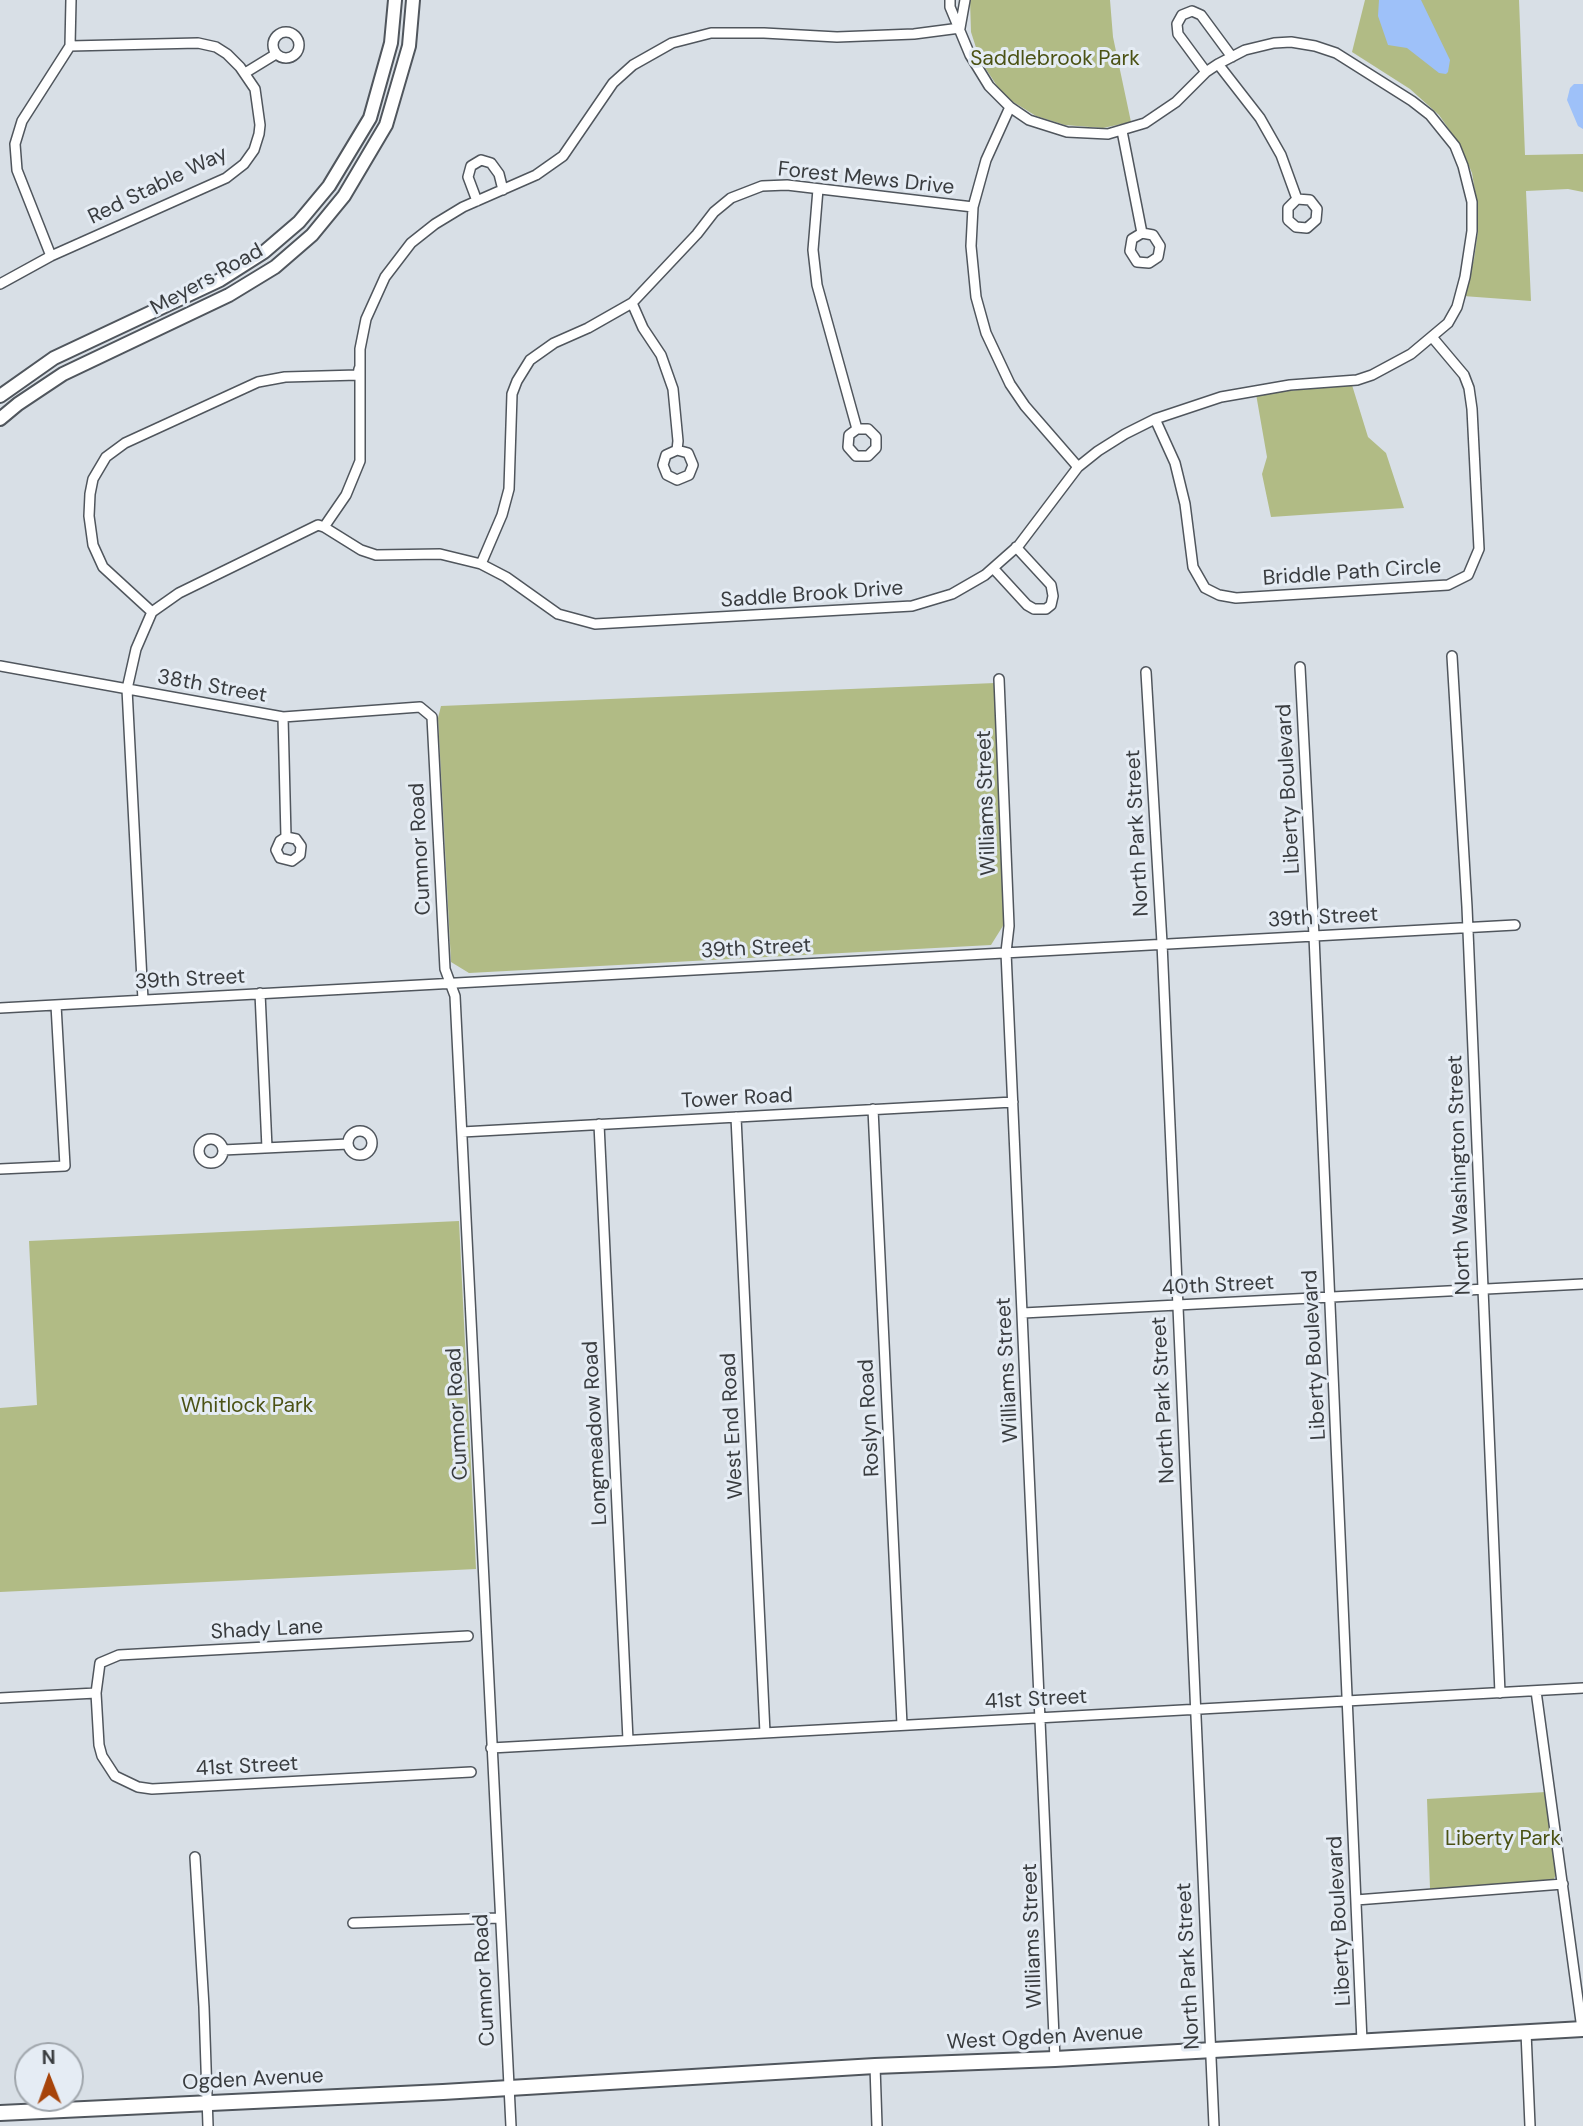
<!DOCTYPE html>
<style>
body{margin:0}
#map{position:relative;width:1583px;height:2126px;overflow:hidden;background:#d8dfe6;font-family:"DM Sans",sans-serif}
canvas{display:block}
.north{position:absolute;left:14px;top:2042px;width:70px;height:70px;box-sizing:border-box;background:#e5ecf4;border:2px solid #a0a6ac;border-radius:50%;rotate:359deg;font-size:19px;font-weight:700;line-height:28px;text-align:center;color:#393c3f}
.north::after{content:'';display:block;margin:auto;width:24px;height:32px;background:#a7440a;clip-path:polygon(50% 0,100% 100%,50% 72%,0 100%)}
</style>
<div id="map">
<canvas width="1583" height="2126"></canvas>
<div class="north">N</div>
</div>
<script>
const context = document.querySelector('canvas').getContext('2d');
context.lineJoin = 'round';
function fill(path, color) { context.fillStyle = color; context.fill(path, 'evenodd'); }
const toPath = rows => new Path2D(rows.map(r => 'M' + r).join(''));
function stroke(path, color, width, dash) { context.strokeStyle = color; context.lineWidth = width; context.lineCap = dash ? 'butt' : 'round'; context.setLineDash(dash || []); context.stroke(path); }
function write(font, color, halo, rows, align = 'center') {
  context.font = font + ' "DM Sans",sans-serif'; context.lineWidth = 6; context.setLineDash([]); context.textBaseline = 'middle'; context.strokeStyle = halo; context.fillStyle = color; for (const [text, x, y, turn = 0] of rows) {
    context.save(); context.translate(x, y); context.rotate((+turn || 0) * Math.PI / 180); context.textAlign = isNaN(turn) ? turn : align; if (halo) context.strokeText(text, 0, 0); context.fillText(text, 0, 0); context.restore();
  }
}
const green = toPath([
 [970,0,1110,0,1113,37,1131,122,1103,128,1065,125,1036,116,1010,100,999,89,980,60,971,32],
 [1365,0,1519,0,1525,155,1583,154,1583,192,1568,189,1526,191,1531,301,1463,296,1474,259,1478,231,1477,204,1472,173,1460,145,1439,115,1410,89,1352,52],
 [1352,385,1368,437,1386,453,1404,508,1271,517,1262,474,1267,457,1256,394],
 [995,683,1006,921,991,945,469,973,451,962,438,718,441,706],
 [459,1221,476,1569,0,1592,0,1408,37,1405,29,1241],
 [1546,1792,1557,1872,1554,1879,1549,1881,1430,1889,1427,1799]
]);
const water = toPath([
 [1379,0,1421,0,1450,60,1448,72,1446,74,1439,73,1407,48,1388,45,1378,16],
 [1574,84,1583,84,1583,129,1578,126,1567,100,1570,88]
]);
const street = toPath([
 [960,28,965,0],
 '273 45a13 13 0 1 1 26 0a13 13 0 1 1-26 0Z',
 [1218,64,1260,118,1281,155,1297,199,1288,208,1288,220,1296,227,1307,228,1316,220,1317,209,1310,200,1297,199],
 [1206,72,1178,34,1177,24,1182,15,1192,11,1201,15,1232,57],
 [245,73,276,54],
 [1010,107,986,160,973,207,971,246,976,297,986,333,1010,384,1025,406,1078,467],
 [1122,131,1142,233,1132,239,1130,251,1137,262,1149,263,1158,257,1160,246,1153,235,1142,233],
 [818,189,813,250,817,285,857,429,849,435,848,447,856,456,868,456,876,448,876,437,868,429,857,429],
 [477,201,468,177,471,166,481,160,491,163,499,174,503,190],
 [51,256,17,170,15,144,22,121,70,46,71,0],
 [0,284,51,256,226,178,244,164,254,150,259,134,260,125,255,89,240,67,227,54,216,47,198,43,70,46],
 [632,303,643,328,661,355,673,389,678,441,677,450,666,455,663,465,667,475,677,480,689,475,693,465,688,453,677,450],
 [1155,419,1175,463,1185,504,1193,567,1205,588,1219,595,1236,598,1448,585,1468,575,1479,549,1472,409,1469,388,1464,375,1432,337],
 [324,527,361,550,376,555,440,554,481,564,506,577,558,614,595,624,912,606,952,594,985,575,1019,545,1078,467,1098,451,1125,434,1155,419,1221,397,1290,385,1357,380,1372,375,1411,354,1448,323,1457,307,1465,277,1472,231,1472,202,1463,166,1455,146,1430,115,1412,101,1336,53,1315,46,1291,42,1274,43,1245,50,1218,64,1206,72,1176,102,1145,123,1108,134,1067,132,1029,120,1010,107,989,86,970,55,950,7,950,0],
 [324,527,346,495,360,461,360,349,366,319,385,277,411,243,435,224,463,207,536,175,563,156,613,83,633,65,672,43,711,33,764,33,837,37,914,34,960,28],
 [481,564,502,515,509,489,512,394,517,381,530,360,554,343,588,328,632,303,697,234,714,212,731,198,762,186,787,185,973,207],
 [993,568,1027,605,1034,609,1046,609,1051,605,1053,596,1051,585,1016,547],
 [152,612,103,567,93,545,89,516,90,494,93,479,106,457,125,443,258,382,285,377,358,375,359,369],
 [1452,656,1467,907,1500,1693],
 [0,666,283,717,420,707,432,717,445,969,455,996,511,2126],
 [1300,667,1314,936,1362,2041],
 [1146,672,1162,943,1214,2126],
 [999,679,1009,926,1006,952,1055,2059],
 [283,717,286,837,280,841,276,850,280,858,292,861,300,855,301,846,296,839,286,837],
 [260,993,267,1148],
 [143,1000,127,689,136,649,152,612,179,593,318,525,324,527],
 [0,1008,1515,925],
 [873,1109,902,1725],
 [736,1117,765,1733],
 [599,1124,628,1740],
 '348 1143a12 12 0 1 1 24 0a12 12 0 1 1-24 0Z',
 [462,1132,1013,1102],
 '199 1151a12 12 0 1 1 24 0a12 12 0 1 1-24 0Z',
 [223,1150,348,1144],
 [0,1169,65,1166,56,1005],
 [1023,1313,1583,1284],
 [468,1636,119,1655,100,1663,96,1693,99,1745,102,1756,115,1776,138,1787,152,1789,471,1772],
 [1536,1691,1582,2029],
 [0,1698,96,1693],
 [491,1748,1583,1688],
 [195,1857,204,2007,208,2126],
 [1356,1900,1563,1884],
 [353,1923,499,1918],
 [1526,2032,1530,2126],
 [875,2066,877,2126]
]);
const secondary = toPath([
 [0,396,54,358,220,280,264,252,299,222,329,186,370,118,391,43,395,0],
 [0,419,18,404,63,374,229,295,275,267,312,235,344,196,386,125,409,46,413,0]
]);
const primary = toPath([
 [0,2113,443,2092,875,2066,1055,2059,1583,2029]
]);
const parkNames = [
 ["Saddlebrook Park",1055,59],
 ["Whitlock Park",247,1406],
 ["Liberty Park",1503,1839]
];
const streetNames = [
 ["Forest Mews Drive",866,179,6],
 ["Red Stable Way",158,186,-26],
 ["Meyers Road",207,280,-29],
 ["Briddle Path Circle",1352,573,-4],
 ["Saddle Brook Drive",812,595,-4],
 ["38th Street",212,687,10],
 ["Liberty Boulevard",1289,789,-93],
 ["Williams Street",987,803,-92],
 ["North Park Street",1138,833,-93],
 ["Cumnor Road",421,849,-93],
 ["39th Street",1323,918,-3],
 ["39th Street",756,949,-3],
 ["39th Street",190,980,-3],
 ["Tower Road",737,1099,-3],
 ["North Washington Street",1460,1175,-92],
 ["40th Street",1218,1286,-3],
 ["Liberty Boulevard",1315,1355,-93],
 ["Williams Street",1008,1370,-93],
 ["North Park Street",1164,1400,-93],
 ["Cumnor Road",458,1414,-93],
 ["Roslyn Road",870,1418,-93],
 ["West End Road",733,1426,-93],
 ["Longmeadow Road",596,1433,-93],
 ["Shady Lane",267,1630,-3],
 ["41st Street",1036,1700,-3],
 ["41st Street",247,1767,-3],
 ["Liberty Boulevard",1340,1921,-93],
 ["Williams Street",1033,1936,-92],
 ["North Park Street",1189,1966,-93],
 ["Cumnor Road",485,1980,-93],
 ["West Ogden Avenue",1045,2038,-3],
 ["Ogden Avenue",253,2080,-3]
];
fill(green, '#b1bb85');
fill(water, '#9ec1f9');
stroke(street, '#50565d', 12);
stroke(secondary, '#50565d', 16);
stroke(primary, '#50565d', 18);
stroke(street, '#fff', 9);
stroke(secondary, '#fff', 12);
stroke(primary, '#fff', 14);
write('21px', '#4b5214', '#e5ecf4', parkNames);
write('21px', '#393c3f', '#e5ecf4', streetNames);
</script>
